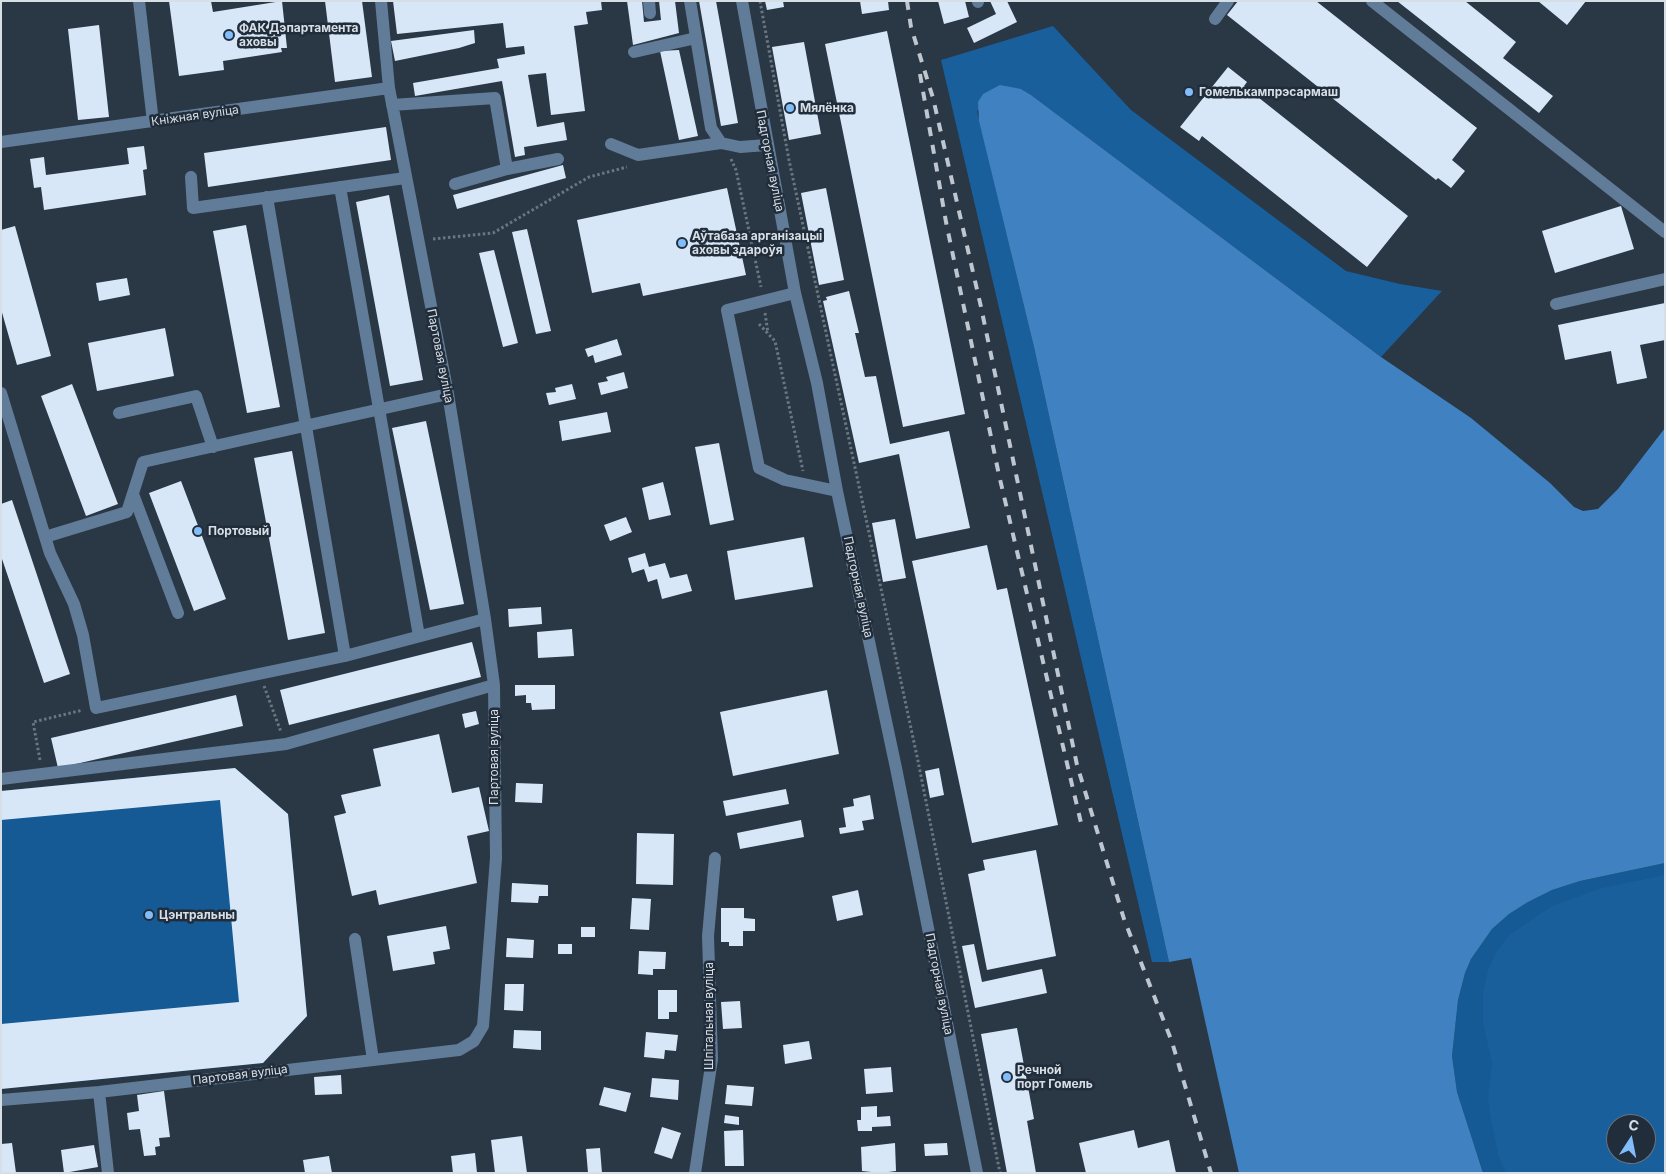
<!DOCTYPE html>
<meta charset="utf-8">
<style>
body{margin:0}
#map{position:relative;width:1666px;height:1174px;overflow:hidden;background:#2a3744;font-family:Inter,sans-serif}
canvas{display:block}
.frame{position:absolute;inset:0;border:2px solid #d6dee6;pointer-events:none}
.north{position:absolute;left:1606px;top:1114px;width:50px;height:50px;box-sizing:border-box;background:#212d3a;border:1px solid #69747f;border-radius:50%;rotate:11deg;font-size:14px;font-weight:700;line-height:20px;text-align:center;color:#d6dee6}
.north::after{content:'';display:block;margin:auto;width:18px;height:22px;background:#80bdfa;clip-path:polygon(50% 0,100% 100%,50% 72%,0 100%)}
</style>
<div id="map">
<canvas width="1666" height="1174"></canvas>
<div class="frame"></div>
<div class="north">С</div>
</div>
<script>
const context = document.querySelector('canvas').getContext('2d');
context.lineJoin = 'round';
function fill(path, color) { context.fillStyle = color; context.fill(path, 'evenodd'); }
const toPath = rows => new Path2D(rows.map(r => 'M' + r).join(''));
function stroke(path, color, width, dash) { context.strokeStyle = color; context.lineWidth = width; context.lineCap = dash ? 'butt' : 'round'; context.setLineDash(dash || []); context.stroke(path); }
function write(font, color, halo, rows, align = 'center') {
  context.font = font + ' Inter,sans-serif'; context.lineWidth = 5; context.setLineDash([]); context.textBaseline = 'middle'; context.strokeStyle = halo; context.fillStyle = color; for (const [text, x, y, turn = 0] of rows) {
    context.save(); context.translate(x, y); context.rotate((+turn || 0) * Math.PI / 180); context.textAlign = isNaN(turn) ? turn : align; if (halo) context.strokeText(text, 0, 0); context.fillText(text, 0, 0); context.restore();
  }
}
const green = toPath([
 [235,768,288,814,307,1016,263,1063,1,1089,1,791],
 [1665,863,1665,1173,1483,1173,1457,1092,1452,1056,1458,1000,1465,973,1471,959,1492,929,1509,914,1528,902,1552,890,1580,881],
 [1616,1124,1646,1124,1646,1154,1616,1154]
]);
const forest = toPath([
 [1053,26,1131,110,1346,271,1400,284,1442,291,1381,357,1031,95,1021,89,977,111,1034,347,1169,962,1152,962,941,60],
 [1665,875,1665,1173,1506,1173,1498,1154,1490,1114,1488,1097,1492,1064,1483,1022,1483,993,1488,970,1497,951,1509,935,1552,906,1602,888],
 [1616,1124,1646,1124,1646,1154,1616,1154]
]);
const water = toPath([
 [1000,85,1021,89,1031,95,1381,357,1471,418,1550,483,1574,507,1583,511,1598,509,1618,489,1665,428,1665,863,1580,881,1552,890,1528,902,1509,914,1492,929,1471,959,1465,973,1458,1000,1452,1056,1457,1092,1483,1173,1239,1173,1191,958,1169,962,1034,347,979,121,978,102,983,94]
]);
const building = toPath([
 [169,1,211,1,213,12,282,1,287,48,281,48,282,52,223,61,224,70,179,76],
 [325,1,362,1,372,77,335,82],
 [393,1,601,1,602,10,586,12,588,24,574,26,585,111,551,115,546,73,528,75,537,127,564,122,567,140,524,147,525,155,515,157,502,81,415,96,413,83,499,68,497,59,525,54,524,46,506,48,503,23,397,34],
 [627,1,642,1,644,22,661,20,659,1,675,1,679,33,633,45],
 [699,1,716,1,738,123,721,126],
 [765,1,783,1,784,7,767,10],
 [860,1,888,1,889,10,862,14],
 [938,1,965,1,969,17,944,24],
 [990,1,1007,1,1017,22,974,43,967,28,996,14],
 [1238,1,1316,1,1477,128,1452,160,1465,171,1451,188,1438,178,1436,180,1227,15],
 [1397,1,1465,1,1516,42,1503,58,1553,96,1539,113],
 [1538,1,1586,1,1567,25],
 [99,25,109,117,78,120,68,29],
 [474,30,475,43,459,48,395,61,391,41],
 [887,31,965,414,903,427,825,44],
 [804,42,821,134,789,140,772,47],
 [679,50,698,136,679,140,660,51],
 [1228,67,1247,82,1244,86,1408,216,1367,267,1202,136,1199,141,1180,127],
 [386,127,391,160,208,187,204,153],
 [144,146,147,169,143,170,146,195,44,210,41,187,34,188,30,159,44,157,46,175,129,164,127,148],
 [563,165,566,178,457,209,453,195],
 [727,188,746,275,643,296,640,283,592,293,577,220],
 [826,188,844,280,819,285,801,193],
 [389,195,423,380,390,386,356,202],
 [1621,206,1634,249,1555,273,1542,231],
 [246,225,280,407,247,413,213,231],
 [15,226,51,356,17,365,1,309,1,230],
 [527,229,551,331,536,334,512,232],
 [494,250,518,343,503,347,479,253],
 [127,278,130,295,99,301,96,283],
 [849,291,859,333,855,333,865,377,876,376,890,444,949,431,970,528,916,539,899,454,859,463,823,301,827,300,826,297],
 [1665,303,1665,340,1640,345,1647,378,1617,384,1611,351,1565,360,1558,325],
 [165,328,174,376,97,391,88,343],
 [617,339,622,355,595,363,593,355,588,357,585,349],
 [624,372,628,388,601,395,598,383,608,381,606,377],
 [72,384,118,504,86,516,41,396],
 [572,384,576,399,549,405,546,393,556,392,555,388],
 [607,412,611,432,562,441,559,421],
 [426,421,464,604,430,610,392,428],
 [719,443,734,520,710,525,695,447],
 [292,451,325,633,288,640,254,458],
 [181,481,226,599,194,611,149,493],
 [663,482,671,515,649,520,642,488],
 [12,500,70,674,44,683,1,556,1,504],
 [626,517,632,532,610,541,604,525],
 [895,519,906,578,883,582,872,523],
 [804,537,813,587,735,600,727,551],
 [987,545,997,590,1007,588,1058,825,972,843,912,561],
 [645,553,649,567,665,563,670,578,687,574,692,591,662,599,657,579,648,582,644,569,632,573,628,558],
 [541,607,542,624,509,627,508,609],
 [572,629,574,656,538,658,537,632],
 [472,642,481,677,289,725,280,690],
 [515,685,555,685,555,709,532,710,531,703,526,703,526,695,515,696],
 [827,690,839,754,733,776,720,712],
 [236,695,243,726,58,768,51,738],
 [476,711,479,724,465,728,462,714],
 [439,734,452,793,479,787,489,831,467,836,477,883,379,905,376,890,352,896,334,816,346,813,341,795,381,786,373,749],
 [235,768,288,814,307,1016,263,1063,1,1089,1,1024,239,1002,220,800,1,820,1,791],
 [939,768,944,795,930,798,925,771],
 [516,783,543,784,542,803,515,802],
 [786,789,789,804,726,816,723,801],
 [870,795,874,819,862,821,864,830,840,834,839,828,846,827,843,808,854,806,853,799],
 [801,820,804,837,740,849,737,833],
 [637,833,674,834,673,885,636,884],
 [1036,850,1056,956,987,970,968,874,985,870,983,860],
 [512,883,548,885,548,896,539,896,538,903,511,902],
 [858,890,863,915,837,921,832,896],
 [632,898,651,899,649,930,630,929],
 [721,908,744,908,744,918,755,919,755,931,743,931,743,946,729,946,729,942,721,942],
 [446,926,450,949,433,952,435,964,393,971,387,936],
 [581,927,595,927,595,937,581,937],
 [507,938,534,940,533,958,506,957],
 [558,944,572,944,572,954,558,954],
 [974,944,982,982,1042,969,1047,993,975,1008,962,946],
 [639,951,666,952,665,969,653,969,653,975,638,974],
 [505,984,524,984,523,1011,504,1010],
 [658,990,677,990,677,1012,669,1012,669,1019,658,1019],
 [740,1001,742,1028,723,1029,721,1002],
 [1017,1028,1034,1119,1027,1121,1036,1173,1007,1173,981,1034],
 [514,1030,541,1031,541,1050,513,1048],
 [646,1032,678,1035,676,1051,665,1050,664,1059,644,1057],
 [809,1041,812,1059,785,1064,783,1045],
 [891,1067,893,1092,866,1094,864,1069],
 [341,1075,342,1094,315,1095,314,1077],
 [652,1078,679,1080,678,1100,650,1097],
 [727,1085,754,1087,752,1106,725,1104],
 [604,1087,631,1093,626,1112,599,1105],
 [164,1091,170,1137,159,1138,160,1146,155,1147,156,1155,144,1156,140,1129,129,1130,127,1113,139,1111,137,1095],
 [877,1106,877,1117,890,1116,891,1126,872,1127,872,1131,858,1131,857,1120,861,1120,861,1107],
 [725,1115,739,1117,739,1125,724,1123],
 [662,1127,681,1133,672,1159,654,1153],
 [743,1130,744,1166,725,1166,724,1131],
 [1134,1130,1138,1148,1169,1140,1176,1173,1086,1173,1079,1143],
 [522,1136,527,1173,495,1173,491,1140],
 [12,1143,16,1173,1,1173,1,1144],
 [895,1143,896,1171,881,1173,862,1171,861,1147],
 [947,1143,948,1155,925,1156,924,1144],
 [94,1145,98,1167,64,1173,61,1150],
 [600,1148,602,1173,588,1173,586,1149],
 [475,1153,477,1173,453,1173,451,1156],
 [329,1156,332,1173,305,1173,303,1160]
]);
const path = toPath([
 [760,1,789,160,918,761,1000,1173],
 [731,159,736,170,761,287],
 [433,239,493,233,589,177,627,167],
 [765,313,768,333],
 [759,324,775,341,803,471],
 [264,686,281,732],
 [40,760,33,722,83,710]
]);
const minor = toPath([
 [139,1,153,122],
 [649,1,650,13],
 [690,1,711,128,721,143,740,147,767,145],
 [742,1,795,293,817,383,837,491,896,768,977,1173],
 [978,1,978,2],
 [1372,1,1665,232],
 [1215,19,1228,1],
 [634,52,696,38],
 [392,105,495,98,507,169,558,159],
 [1,142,389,88],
 [611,144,638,155,721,143],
 [191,177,193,208,405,178],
 [455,184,507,169],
 [340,187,419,636],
 [267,197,345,656],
 [795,293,727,310,759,468,785,480,837,491],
 [1556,304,1665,279],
 [1,393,50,553,74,604,83,635,96,708,345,656,485,619],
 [119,413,196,396,213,447],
 [133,494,178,613],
 [45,537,127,512,143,462,448,394],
 [1,779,286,744,494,685],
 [355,939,373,1060],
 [99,1092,108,1173],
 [1,1100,99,1092,459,1050,474,1041,483,1026,496,858,494,685,485,619,448,394,389,88,381,1],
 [695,1173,712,1059,708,936,715,858]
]);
const rail = toPath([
 [907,1,911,27,933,98,981,307,1077,765,1124,919,1172,1042,1211,1173],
 [920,74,946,222,999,475,1082,827]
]);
const markers = [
 [229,35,5,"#80bdfa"],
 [1189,92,5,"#80bdfa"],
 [790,108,5,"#80bdfa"],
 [682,243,5,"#80bdfa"],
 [198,531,5,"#80bdfa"],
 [149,915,5,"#80bdfa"],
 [1007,1077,5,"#80bdfa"]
];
const poiNames = [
 ["ФАК Дэпартамента",239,28],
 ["аховы",239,42],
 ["Гомелькампрэсармаш",1199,92],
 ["Мялёнка",800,108],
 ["Аўтабаза арганізацыі",692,236],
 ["аховы здароўя",692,250],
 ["Портовый",208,531],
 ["Цэнтральны",159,915],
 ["Речной",1017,1070],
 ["порт Гомель",1017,1084]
];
const streetNames = [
 ["Кніжная вуліца",195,116,-8],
 ["Падгорная вуліца",770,161,79],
 ["Партовая вуліца",440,356,79],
 ["Падгорная вуліца",858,587,78],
 ["Партовая вуліца",494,757,-90],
 ["Падгорная вуліца",939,984,79],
 ["Шпітальная вуліца",709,1016,-90],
 ["Партовая вуліца",240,1075,-7]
];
fill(green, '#155a94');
fill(forest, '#195f9b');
fill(water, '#4082c1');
fill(building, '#d7e7f8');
stroke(path, '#6a7681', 3, [2.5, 2.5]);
stroke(minor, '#617c98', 12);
stroke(rail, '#bec6cf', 4, [9, 9]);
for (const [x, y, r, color] of markers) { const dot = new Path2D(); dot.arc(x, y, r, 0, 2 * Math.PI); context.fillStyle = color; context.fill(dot); stroke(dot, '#212d3a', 2); }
write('bold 12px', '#d6dee6', '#212d3a', poiNames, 'left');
write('12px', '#d6dee6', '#212d3a', streetNames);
</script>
